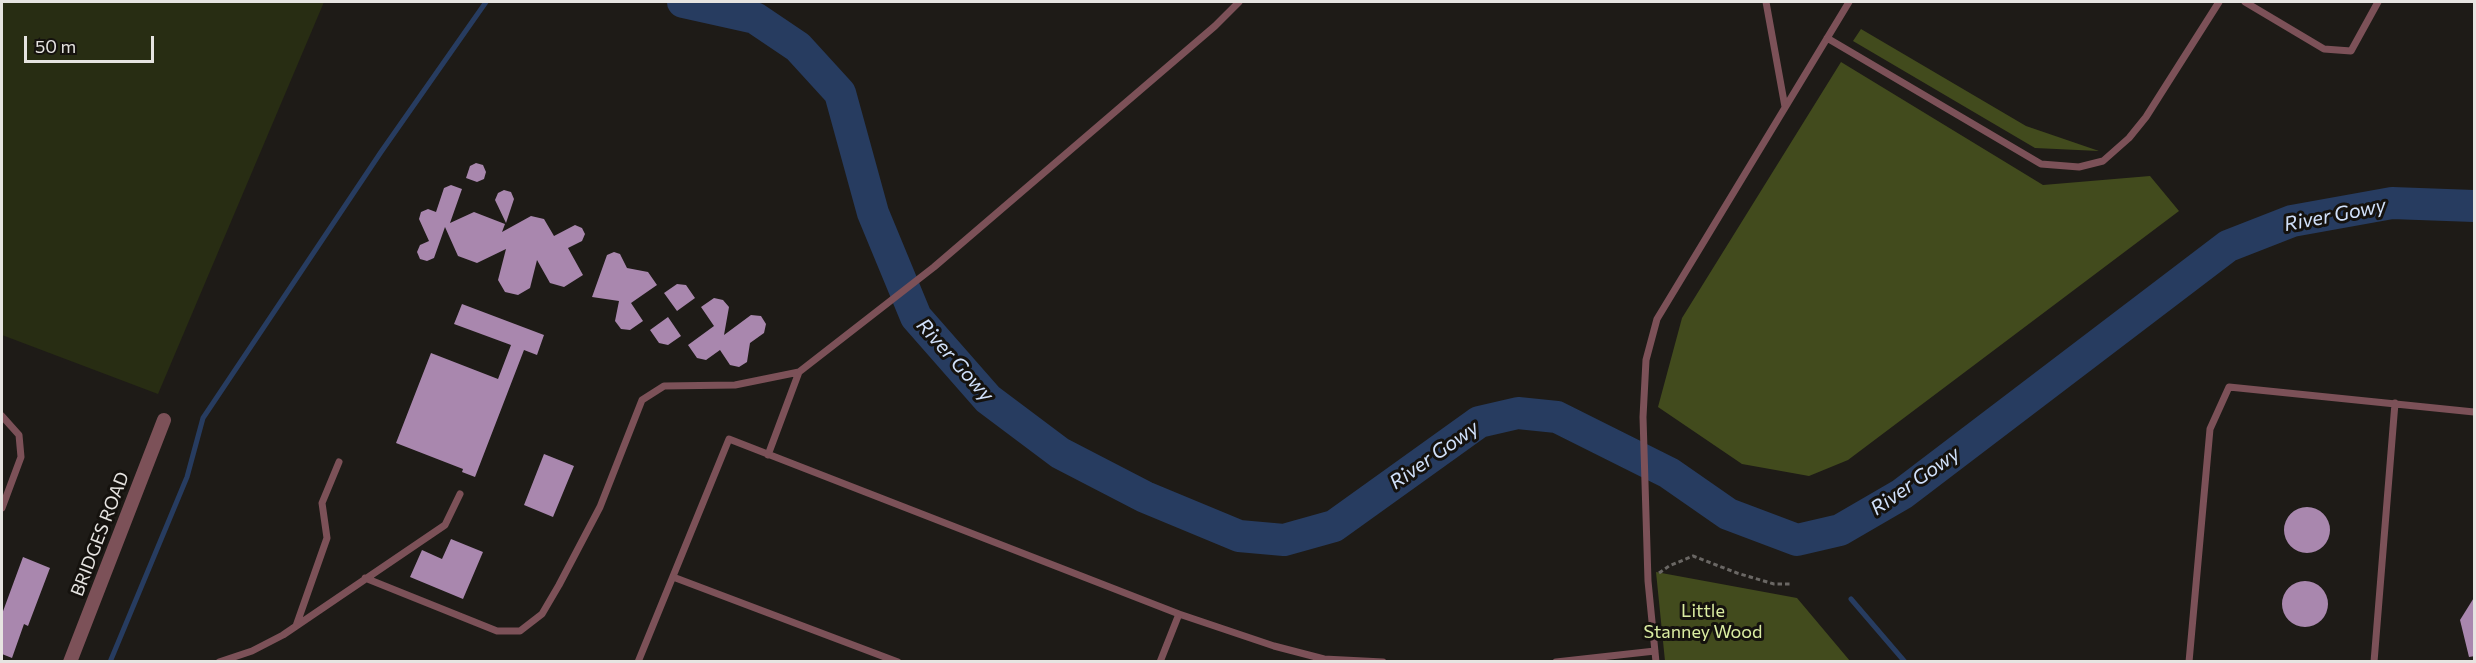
<!DOCTYPE html>
<style>
body{margin:0}
#map{position:relative;width:2476px;height:663px;overflow:hidden;background:#1e1b17;font-family:Commissioner,sans-serif}
canvas{display:block}
.frame{position:absolute;inset:0;border:3px solid #e6e4e1;pointer-events:none}
.scale{position:absolute;left:24px;top:36px;width:130px;height:27px;box-sizing:border-box;border:3px solid #e6e4e1;border-top:0;padding-left:8px;font-size:18px;line-height:21px;white-space:nowrap;color:#e6e4e1;-webkit-text-stroke:4px #15120e;paint-order:stroke}
</style>
<div id="map">
<canvas width="2476" height="663"></canvas>
<div class="frame"></div>
<div class="scale">50 m</div>
</div>
<script>
const context = document.querySelector('canvas').getContext('2d');
context.lineJoin = 'round';
function fill(path, color) { context.fillStyle = color; context.fill(path, 'evenodd'); }
const toPath = rows => new Path2D(rows.map(r => 'M' + r).join(''));
function stroke(path, color, width, dash) { context.strokeStyle = color; context.lineWidth = width; context.lineCap = dash ? 'butt' : 'round'; context.setLineDash(dash || []); context.stroke(path); }
function write(font, color, halo, rows, align = 'center') {
  context.font = font + ' Commissioner,sans-serif'; context.lineWidth = 6; context.setLineDash([]); context.textBaseline = 'middle'; context.strokeStyle = halo; context.fillStyle = color; for (const [text, x, y, turn = 0] of rows) {
    context.save(); context.translate(x, y); context.rotate((+turn || 0) * Math.PI / 180); context.textAlign = isNaN(turn) ? turn : align; if (halo) context.strokeText(text, 0, 0); context.fillText(text, 0, 0); context.restore();
  }
}
const green = toPath([
 [2,2,324,2,158,394,2,335]
]);
const forest = toPath([
 [1861,29,2026,126,2099,151,2035,148,1853,41],
 [1841,62,2043,185,2150,176,2179,211,1848,460,1809,476,1742,464,1658,407,1682,318],
 [1656,572,1797,598,1850,661,1665,661]
]);
const stream = toPath([
 [1851,599,1905,662],
 [110,662,187,477,203,418,381,152,486,2]
]);
const river = toPath([
 [683,2,755,18,798,47,840,93,873,213,916,317,988,399,1060,453,1145,497,1239,536,1284,540,1334,526,1479,422,1518,413,1557,417,1669,473,1728,514,1797,540,1840,530,1902,494,2228,246,2292,221,2392,203,2474,206]
]);
const building = toPath([
 [476,163,483,165,486,172,484,179,477,182,466,178,470,166],
 [451,185,462,189,450,223,474,212,505,224,502,232,531,216,544,219,554,236,575,225,582,228,585,234,582,241,568,248,583,275,564,287,550,283,537,260,530,288,518,295,505,292,498,280,506,249,477,263,458,256,445,227,434,258,427,261,420,259,417,252,420,245,429,241,419,219,421,212,428,209,436,212,444,188],
 [504,190,511,192,514,199,506,223,495,200,498,193],
 [614,252,620,254,627,268,648,272,657,285,631,303,643,321,630,330,621,329,615,321,619,301,592,297,607,255],
 [677,284,686,285,695,298,677,311,664,293],
 [714,298,723,300,729,307,724,335,751,315,761,316,766,324,764,333,750,343,747,362,739,367,730,365,720,350,706,360,697,358,688,345,714,326,701,307],
 [462,304,544,335,537,355,524,350,475,477,462,472,463,469,396,443,431,353,498,379,511,345,454,324],
 [668,317,681,336,668,345,659,343,650,330],
 [544,454,574,466,553,517,524,505],
 '2284 530a23 23 0 1 1 46 0a23 23 0 1 1-46 0Z',
 [451,539,483,552,463,599,410,577,422,550,442,559],
 [23,557,50,568,28,626,24,624,12,658,2,654,2,614],
 '2282 604a23 23 0 1 1 46 0a23 23 0 1 1-46 0Z',
 [2475,596,2475,656,2469,657,2460,620]
]);
const path = toPath([
 [1659,573,1669,566,1693,556,1737,573,1774,584,1792,584]
]);
const lane = toPath([
 [1766,2,1785,107],
 [2245,2,2324,49,2351,51,2378,2],
 [1827,38,2041,164,2079,167,2103,161,2129,138,2146,117,2219,2],
 [799,372,934,267,1215,26,1239,2],
 [2,416,19,435,21,457,2,508],
 [673,577,898,662],
 [365,578,497,631,520,631,542,614,559,585,600,507,642,400,664,386,735,385,799,372,768,455],
 [1179,614,1274,646,1324,659,1383,662],
 [296,626,327,538,322,503,339,462],
 [219,662,252,651,283,635,445,525,460,494],
 [638,662,729,439,1179,614,1160,662],
 [1556,662,1655,651],
 [1656,662,1648,581,1643,417,1646,360,1657,319,1849,2],
 [2189,662,2210,429,2229,387,2474,412],
 [2374,662,2395,403]
]);
const street = toPath([
 [70,662,164,420]
]);
const streetNames = [
 ["BRIDGES ROAD",100,534,-69]
];
const parkNames = [
 ["Little",1703,611],
 ["Stanney Wood",1703,632]
];
const waterNames = [
 ["River Gowy",2335,215,-11],
 ["River Gowy",955,360,48],
 ["River Gowy",1434,455,-35],
 ["River Gowy",1915,481,-35]
];
fill(green, '#282d13');
fill(forest, '#424b1d');
stroke(stream, '#273c60', 5);
stroke(river, '#273c60', 32);
fill(building, '#a987ae');
stroke(path, '#6a6764', 3, [4.5, 3]);
stroke(lane, '#7c5158', 7);
stroke(street, '#7c5158', 14);
write('18px', '#e6e4e1', '#15120e', streetNames);
write('18px', '#dbeda2', '#15120e', parkNames);
write('italic 20px', '#d1e1fb', '#15120e', waterNames);
</script>
